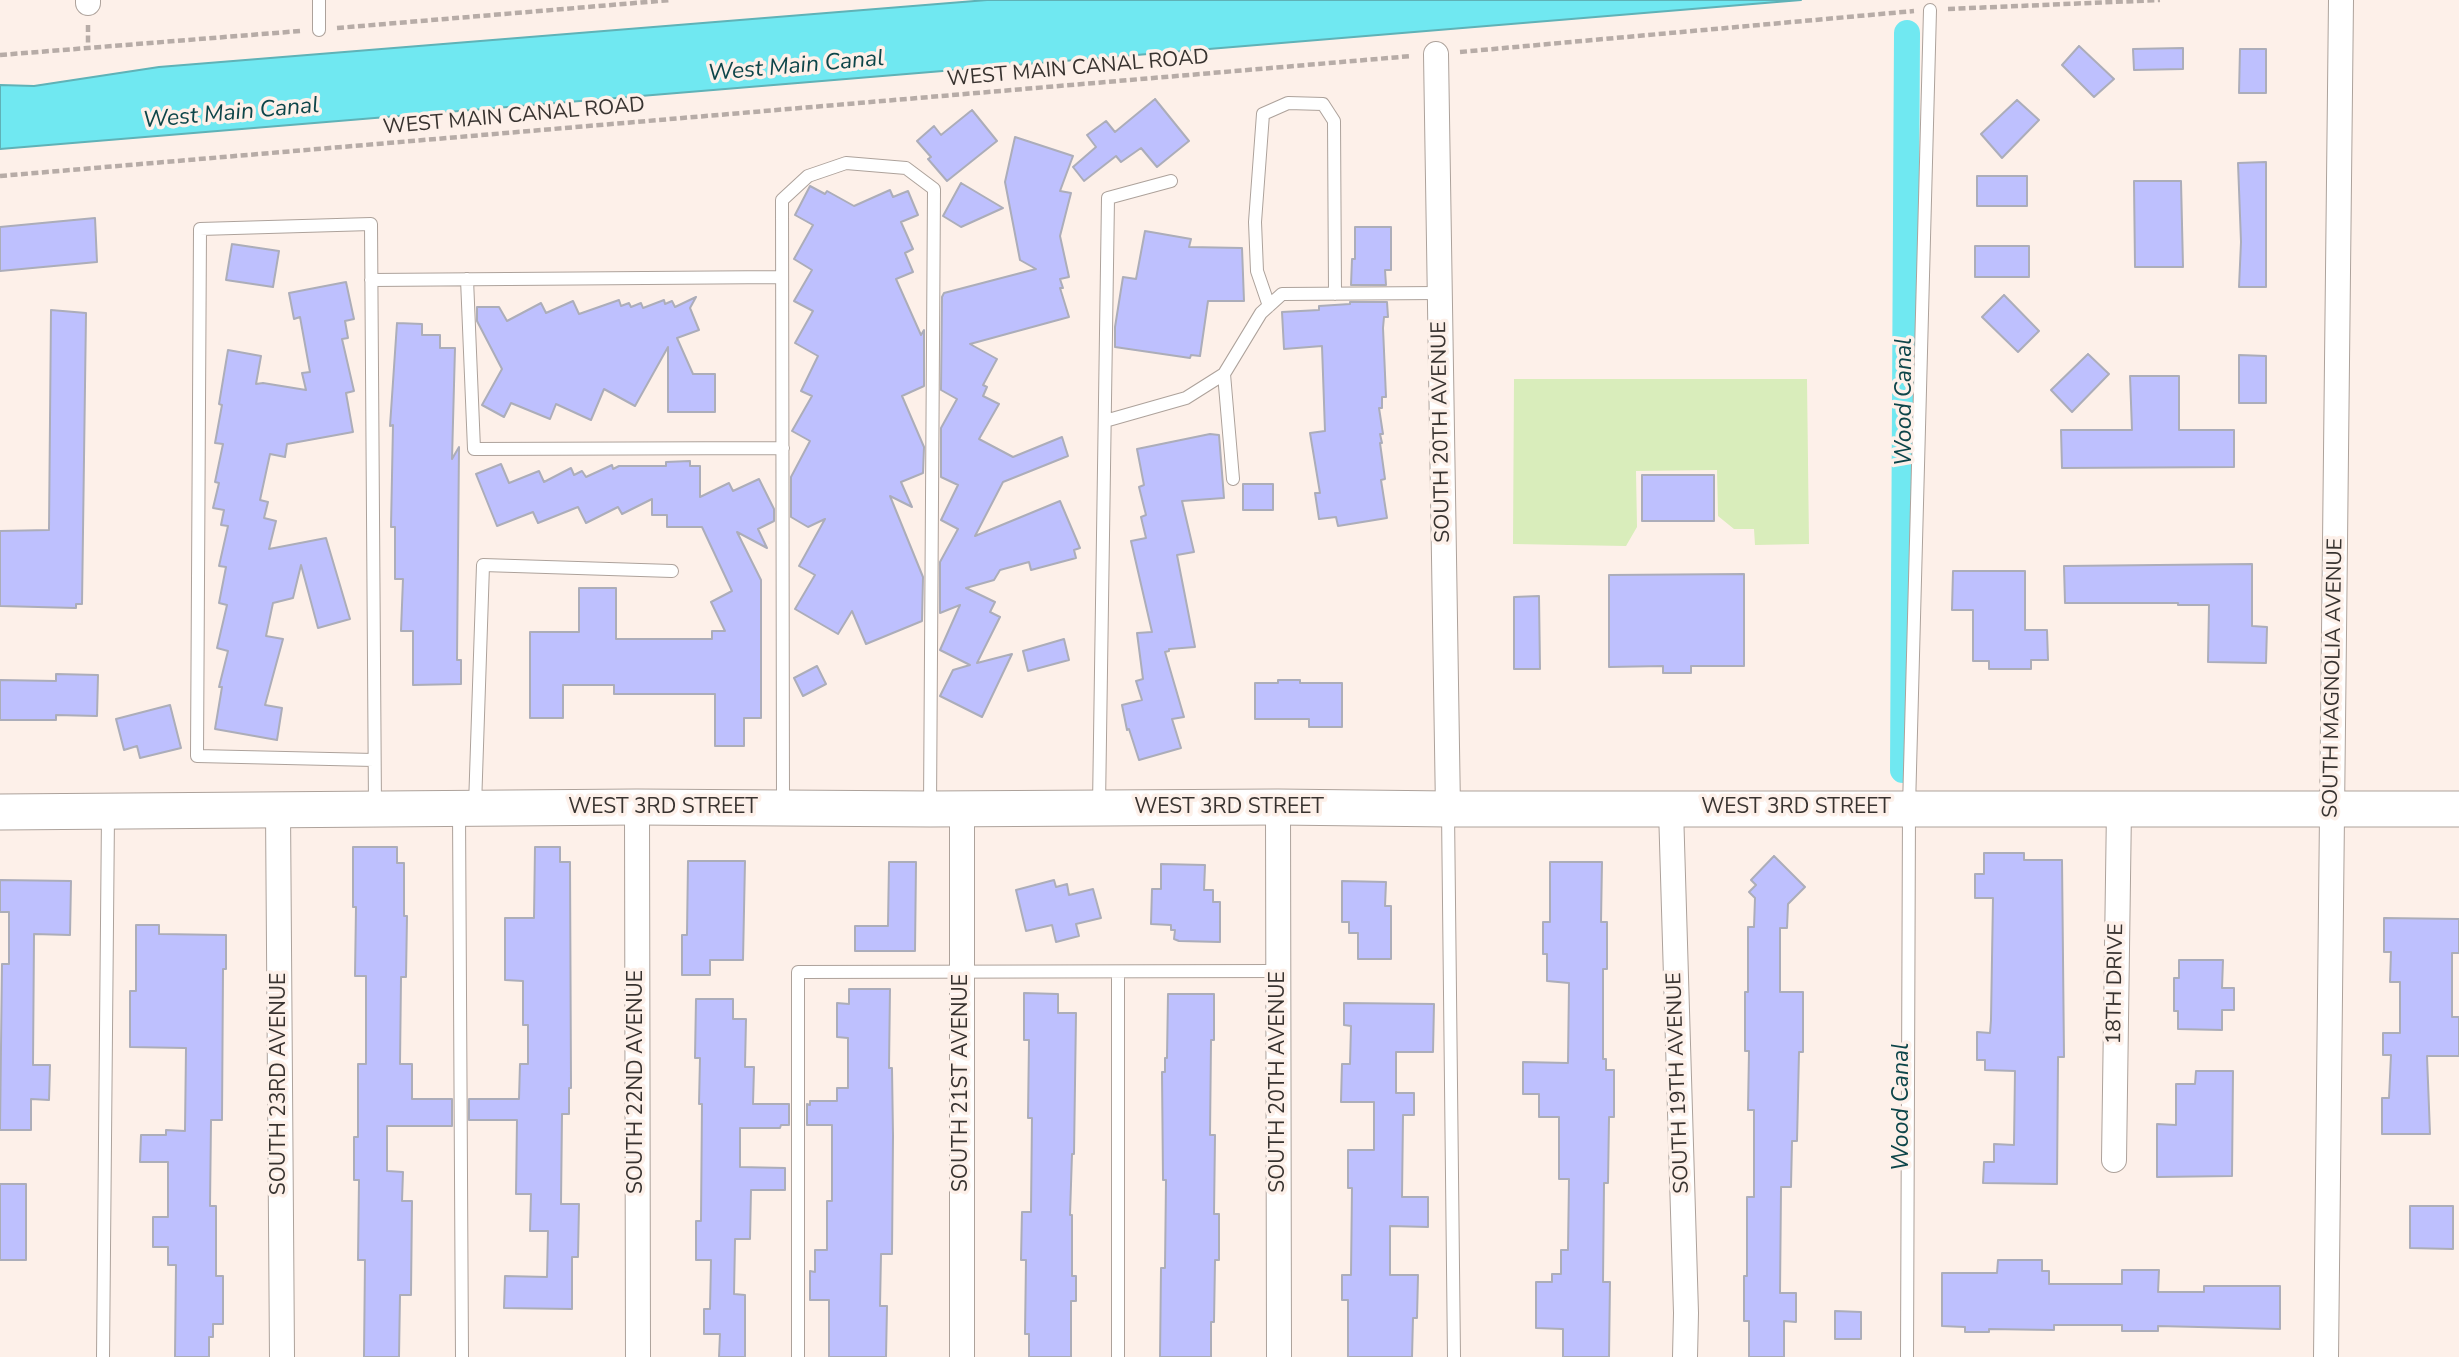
<!DOCTYPE html>
<style>
body{margin:0}
canvas{display:block;background:#fdf0e9}
</style>
<canvas width="2459" height="1357"></canvas>
<script>
const context = document.querySelector('canvas').getContext('2d');
context.lineJoin = 'round';
function fill(path, color) { context.fillStyle = color; context.fill(path, 'evenodd'); }
const toPath = rows => new Path2D(rows.map(r => 'M' + r).join(''));
function stroke(path, color, width, dash) { context.strokeStyle = color; context.lineWidth = width; context.lineCap = dash ? 'butt' : 'round'; context.setLineDash(dash || []); context.stroke(path); }
function write(font, color, halo, rows, align = 'center') {
  context.font = font + ' "Nunito Sans",sans-serif'; context.lineWidth = 7; context.setLineDash([]); context.textBaseline = 'middle'; context.strokeStyle = halo; context.fillStyle = color; for (const [text, x, y, turn = 0] of rows) {
    context.save(); context.translate(x, y); context.rotate((+turn || 0) * Math.PI / 180); context.textAlign = isNaN(turn) ? turn : align; if (halo) context.strokeText(text, 0, 0); context.fillText(text, 0, 0); context.restore();
  }
}
const green = toPath([
 [1514,379,1807,379,1809,544,1755,545,1754,529,1734,529,1718,516,1717,470,1636,471,1637,527,1626,546,1513,544]
]);
const water = toPath([
 [987,0,1801,0,0,149,0,85,34,86,159,67,987,0]
]);
const canal = toPath([
 [1903,770,1907,33]
]);
const building = toPath([
 [2079,46,2114,79,2094,97,2062,65,2079,46],
 [2183,48,2183,69,2134,70,2133,49,2183,48],
 [2240,49,2266,49,2266,93,2239,93,2240,49],
 [1155,99,1189,141,1157,167,1141,148,1121,162,1116,156,1084,181,1073,167,1096,147,1087,135,1106,121,1115,132,1155,99],
 [2017,100,2039,120,2002,158,1981,134,2017,100],
 [972,110,997,141,947,181,928,159,931,157,917,141,934,126,941,135,972,110],
 [1015,137,1073,156,1060,191,1071,193,1060,236,1069,277,1060,279,1063,288,1060,288,1069,317,970,344,997,359,983,385,987,387,983,396,999,404,979,439,1013,457,1062,437,1068,456,1003,482,975,536,1060,501,1080,548,1074,550,1076,558,1031,570,1029,562,1000,570,994,580,966,588,995,602,990,612,1000,617,977,663,1012,654,982,717,940,696,953,670,970,665,940,650,960,605,940,613,940,562,958,529,941,520,958,485,941,477,941,428,957,399,941,390,942,297,944,293,1036,269,1020,260,1005,182,1015,137],
 [2266,162,2266,287,2239,287,2241,242,2238,163,2266,162],
 [1977,176,2027,176,2027,206,1977,206,1977,176],
 [2134,181,2181,181,2183,267,2135,267,2134,181],
 [961,183,1003,208,961,227,943,216,961,183],
 [810,186,825,194,827,191,854,206,890,190,893,197,908,191,918,215,901,222,913,249,905,253,913,272,896,279,921,335,924,330,924,386,902,396,924,447,923,473,901,482,912,507,890,496,923,577,922,621,866,644,852,611,838,634,795,609,815,575,799,566,825,519,808,527,791,517,791,477,810,441,792,431,812,396,801,391,818,356,795,343,813,311,794,301,812,270,794,259,813,225,795,215,810,186],
 [95,218,97,262,0,271,0,227,95,218],
 [1355,227,1391,227,1391,270,1385,270,1386,285,1351,285,1352,259,1355,259,1355,227],
 [1145,231,1191,239,1189,247,1242,248,1244,301,1208,301,1200,356,1191,355,1190,358,1115,347,1115,327,1123,277,1136,279,1145,231],
 [232,244,279,251,273,287,226,280,232,244],
 [1975,246,2029,246,2029,277,1975,277,1975,246],
 [346,282,354,319,345,321,348,338,342,339,354,391,346,393,353,432,287,444,285,457,270,454,260,500,268,502,264,518,276,521,269,549,326,538,350,619,318,628,301,565,293,598,273,603,266,636,283,639,265,705,282,708,277,740,215,729,222,687,219,687,228,651,217,648,227,605,219,603,226,567,219,566,228,526,221,525,224,510,213,508,219,483,215,482,223,444,215,443,222,405,219,404,228,350,261,356,256,384,263,383,306,390,302,373,310,372,300,317,294,319,289,293,346,282],
 [2004,295,2039,331,2018,352,1982,317,2004,295],
 [696,297,690,308,699,330,677,338,693,374,715,374,715,412,668,412,668,347,635,406,604,389,591,420,556,404,550,419,511,403,504,417,482,405,502,369,477,321,477,307,499,307,507,321,541,303,546,313,573,301,579,314,619,300,621,306,629,303,631,307,641,303,643,308,664,300,665,304,672,301,675,307,696,297],
 [1350,302,1387,302,1388,317,1384,317,1383,328,1386,397,1382,397,1382,408,1379,408,1383,434,1380,434,1382,443,1380,443,1385,479,1381,480,1387,518,1338,526,1336,517,1319,519,1315,493,1320,493,1310,433,1325,431,1322,346,1284,349,1282,312,1319,310,1319,306,1350,304,1350,302],
 [51,310,86,313,82,604,76,604,76,608,0,606,0,531,49,530,51,310],
 [397,323,422,324,422,335,440,335,440,348,455,348,452,459,459,447,457,660,461,660,461,684,413,685,413,631,401,631,403,579,395,579,395,527,391,527,393,425,390,426,397,323],
 [2088,354,2109,374,2072,412,2051,390,2088,354],
 [2239,355,2266,356,2266,403,2239,403,2239,355],
 [2130,376,2179,376,2179,430,2234,430,2234,467,2062,468,2061,430,2132,430,2130,376],
 [1210,434,1219,435,1224,498,1182,501,1194,552,1177,555,1195,647,1169,649,1169,651,1165,652,1184,717,1172,719,1181,748,1139,760,1129,729,1127,730,1122,705,1142,700,1136,681,1143,679,1137,633,1152,632,1131,541,1146,538,1141,517,1146,515,1139,487,1144,485,1137,449,1210,434],
 [690,461,690,466,700,466,700,497,729,483,733,491,759,479,774,509,774,521,758,529,767,548,737,532,761,580,761,718,744,718,744,746,715,746,715,694,614,694,614,685,563,685,563,718,530,718,530,632,579,632,579,588,616,588,616,639,712,639,712,631,725,631,711,602,732,591,702,527,667,527,667,515,652,515,652,499,622,514,618,507,586,523,578,507,538,523,533,512,497,526,476,474,501,464,509,483,539,471,544,482,571,468,574,475,582,471,586,477,612,465,613,469,619,466,666,466,666,462,690,461],
 [1642,475,1714,475,1714,521,1642,521,1642,475],
 [1243,484,1273,484,1273,510,1243,510,1243,484],
 [2252,564,2252,626,2267,627,2266,663,2208,662,2209,605,2178,605,2178,603,2065,603,2064,566,2252,564],
 [1953,571,2025,571,2025,630,2047,630,2048,660,2031,660,2031,669,1989,669,1989,661,1973,661,1973,610,1952,610,1953,571],
 [1744,574,1744,666,1691,666,1691,673,1663,673,1663,666,1609,667,1609,575,1744,574],
 [1539,596,1540,669,1514,669,1514,597,1539,596],
 [1064,639,1069,660,1028,671,1023,651,1064,639],
 [817,666,826,684,803,696,794,678,817,666],
 [56,674,98,675,97,716,56,715,56,720,0,720,0,680,56,681,56,674],
 [1278,680,1300,680,1300,683,1342,683,1342,727,1309,727,1309,719,1255,719,1255,683,1278,683,1278,680],
 [170,705,181,748,140,758,137,746,124,750,116,719,170,705],
 [353,847,397,847,397,863,404,863,404,916,407,916,406,977,401,977,400,1064,412,1064,412,1099,452,1099,452,1126,387,1126,387,1171,403,1172,402,1201,412,1201,411,1295,400,1295,399,1357,364,1357,365,1260,358,1260,359,1180,354,1180,354,1137,358,1137,358,1064,366,1064,366,976,355,976,356,907,353,907,353,847],
 [535,847,560,847,560,862,570,862,571,1088,569,1088,569,1114,562,1114,561,1204,579,1204,578,1257,572,1257,572,1309,504,1308,505,1276,547,1277,548,1231,530,1231,531,1194,516,1194,517,1120,469,1120,469,1099,519,1099,520,1064,528,1064,528,1025,523,1025,523,981,505,980,505,918,534,918,535,847],
 [1984,853,2024,853,2024,860,2062,860,2064,1057,2058,1057,2057,1184,1983,1183,1984,1162,1994,1162,1994,1144,2014,1145,2015,1071,1985,1070,1985,1060,1977,1060,1977,1032,1990,1033,1991,1020,1993,898,1975,898,1975,874,1984,874,1984,853],
 [1774,856,1805,887,1788,904,1787,928,1780,928,1780,992,1803,992,1803,1052,1799,1052,1797,1141,1792,1141,1791,1187,1781,1187,1780,1293,1796,1293,1796,1322,1784,1321,1784,1357,1749,1357,1749,1321,1744,1321,1744,1276,1747,1276,1747,1197,1754,1197,1754,1110,1748,1110,1749,1051,1745,1051,1745,992,1748,992,1748,927,1754,927,1755,898,1749,892,1756,885,1751,880,1774,856],
 [688,861,745,861,743,960,710,960,710,975,682,975,682,935,687,935,688,861],
 [889,862,916,862,915,951,855,951,855,926,888,926,889,862],
 [1550,862,1602,862,1601,922,1607,922,1607,969,1603,969,1603,1059,1606,1059,1606,1070,1614,1070,1614,1117,1609,1117,1608,1183,1604,1183,1603,1282,1610,1282,1609,1357,1563,1357,1563,1329,1536,1328,1536,1282,1552,1282,1552,1274,1561,1274,1561,1250,1568,1250,1569,1179,1559,1179,1559,1117,1539,1117,1539,1094,1523,1094,1523,1062,1568,1063,1569,983,1547,981,1547,954,1543,954,1543,922,1550,922,1550,862],
 [1161,864,1205,865,1204,890,1213,890,1213,902,1220,902,1220,942,1179,941,1174,939,1175,930,1171,930,1171,925,1151,924,1152,889,1161,889,1161,864],
 [0,880,71,881,70,935,34,934,33,1065,50,1065,49,1100,31,1099,31,1130,0,1130,2,964,9,964,9,912,0,912,0,880],
 [1054,880,1056,887,1067,884,1069,895,1093,889,1101,918,1076,924,1079,936,1056,942,1052,925,1026,931,1016,890,1054,880],
 [1342,881,1386,882,1385,906,1391,906,1391,959,1358,959,1358,933,1349,933,1349,922,1342,922,1342,881],
 [2384,918,2459,919,2459,953,2452,953,2452,1017,2459,1017,2459,1056,2427,1056,2430,1134,2382,1134,2382,1098,2389,1098,2391,1055,2383,1055,2383,1033,2400,1033,2400,982,2390,982,2391,952,2384,952,2384,918],
 [136,925,159,925,159,934,226,935,226,969,223,969,222,1120,211,1120,210,1206,216,1206,216,1276,223,1276,223,1324,213,1324,213,1337,209,1337,209,1357,175,1357,176,1265,168,1265,168,1247,153,1247,153,1217,168,1217,168,1162,140,1162,141,1135,166,1135,166,1130,185,1131,186,1048,130,1047,130,991,136,991,136,925],
 [2179,960,2223,960,2222,988,2234,988,2234,1010,2222,1010,2222,1030,2178,1029,2178,1011,2174,1011,2174,978,2179,978,2179,960],
 [849,989,890,989,889,1068,892,1068,893,1136,892,1254,881,1254,880,1306,887,1306,886,1357,829,1357,829,1300,810,1300,810,1271,815,1272,815,1250,827,1250,827,1201,832,1201,832,1125,807,1125,807,1104,810,1105,810,1101,837,1101,837,1088,848,1088,848,1038,837,1037,837,1003,849,1004,849,989],
 [1024,993,1058,994,1058,1013,1076,1013,1074,1154,1072,1154,1070,1215,1072,1215,1072,1276,1076,1276,1076,1301,1071,1301,1071,1357,1029,1357,1029,1334,1025,1334,1026,1260,1021,1260,1022,1212,1031,1212,1032,1118,1028,1118,1029,1040,1024,1040,1024,993],
 [1168,994,1214,994,1214,1040,1211,1040,1210,1135,1215,1135,1214,1214,1219,1214,1219,1260,1215,1260,1214,1322,1211,1322,1211,1357,1160,1357,1161,1268,1165,1268,1166,1180,1163,1180,1162,1072,1165,1072,1165,1058,1167,1058,1168,994],
 [696,999,733,999,733,1019,746,1019,745,1067,754,1067,753,1104,789,1104,789,1125,781,1125,780,1128,740,1128,740,1167,785,1168,785,1190,751,1190,750,1239,735,1239,734,1294,745,1295,745,1357,719,1357,720,1334,704,1334,704,1309,710,1309,711,1260,696,1260,696,1221,701,1221,702,1104,699,1104,700,1058,695,1058,696,999],
 [1344,1003,1434,1004,1433,1052,1396,1052,1396,1093,1414,1093,1414,1115,1403,1115,1402,1197,1428,1197,1428,1227,1390,1226,1390,1275,1418,1275,1417,1318,1413,1318,1412,1357,1348,1357,1348,1300,1342,1300,1342,1275,1351,1275,1352,1188,1348,1188,1348,1150,1374,1150,1374,1102,1341,1102,1342,1064,1350,1064,1351,1026,1344,1025,1344,1003],
 [2196,1071,2233,1071,2232,1176,2157,1177,2157,1124,2176,1125,2176,1084,2195,1084,2196,1071],
 [0,1184,26,1184,26,1260,0,1260,0,1184],
 [2410,1206,2453,1206,2453,1249,2410,1248,2410,1206],
 [1998,1260,2042,1260,2042,1271,2049,1271,2049,1284,2122,1284,2122,1270,2159,1270,2158,1292,2204,1292,2204,1286,2280,1286,2280,1329,2158,1326,2158,1331,2122,1331,2122,1325,2054,1325,2054,1330,1989,1329,1989,1332,1965,1332,1965,1327,1942,1326,1942,1273,1997,1273,1998,1260],
 [1835,1311,1861,1312,1861,1339,1835,1339,1835,1311]
]);
const path = toPath([
 [1948,9,2160,0],
 [88,25,88,49],
 [337,28,671,0],
 [1460,52,1914,11],
 [0,55,300,31],
 [0,176,1412,56]
]);
const lane = toPath([
 [319,0,319,30],
 [467,279,474,449,783,448],
 [371,280,782,277],
 [1269,306,1257,271,1255,222,1263,114,1288,103,1323,104,1334,121,1335,294],
 [1224,374,1233,479],
 [1105,421,1186,398,1224,374,1261,313,1282,294,1440,293],
 [374,760,197,756,200,229,371,224,375,807],
 [783,805,782,200,808,176,846,163,906,168,934,189,930,806],
 [1099,805,1108,198,1171,181],
 [475,806,483,565,672,571],
 [459,811,462,1357],
 [1448,811,1454,1357],
 [103,1357,108,814],
 [798,1357,798,972,1279,971],
 [1118,1357,1118,972],
 [1907,1357,1909,807,1930,10]
]);
const street = toPath([
 [88,0,88,3],
 [1436,54,1448,809],
 [637,807,638,1357],
 [1278,807,1279,1357],
 [962,809,962,1357],
 [1671,809,1686,1313,1685,1357],
 [278,810,282,1357],
 [2114,1160,2119,808],
 [2326,1357,2341,0]
]);
const secondary = toPath([
 [0,812,637,807,930,809,1278,807,1448,809,2459,809]
]);
const streetNames = [
 ["WEST MAIN CANAL ROAD",1078,69,-5],
 ["WEST MAIN CANAL ROAD",514,117,-5],
 ["SOUTH 20TH AVENUE",1442,432,-91],
 ["SOUTH MAGNOLIA AVENUE",2334,678,-89],
 ["WEST 3RD STREET",663,808],
 ["WEST 3RD STREET",1229,808],
 ["WEST 3RD STREET",1796,808],
 ["18TH DRIVE",2116,984,-89],
 ["SOUTH 22ND AVENUE",637,1082,-90],
 ["SOUTH 20TH AVENUE",1279,1082,-90],
 ["SOUTH 21ST AVENUE",962,1083,-90],
 ["SOUTH 19TH AVENUE",1679,1083,-92],
 ["SOUTH 23RD AVENUE",280,1084,-90]
];
const waterNames = [
 ["West Main Canal",796,67,-5],
 ["West Main Canal",231,114,-5],
 ["Wood Canal",1905,402,-90],
 ["Wood Canal",1902,1107,-90]
];
fill(green, '#d9edbb');
fill(water, '#70e8f1');
stroke(water, '#5fb2b7', 2);
stroke(canal, '#70e8f1', 26);
fill(building, '#bec0fe');
stroke(building, '#acadb9', 2);
stroke(lane, '#ada29b', 14);
stroke(street, '#ada29b', 26);
stroke(secondary, '#ada29b', 37);
stroke(path, '#b7aca7', 4.5, [7, 3.5]);
stroke(lane, '#fff', 12);
stroke(street, '#fff', 24);
stroke(secondary, '#fff', 35);
write('21px', '#383330', '#fdf0e9', streetNames);
write('italic 23px', '#0d4549', '#fdf0e9', waterNames);
</script>
